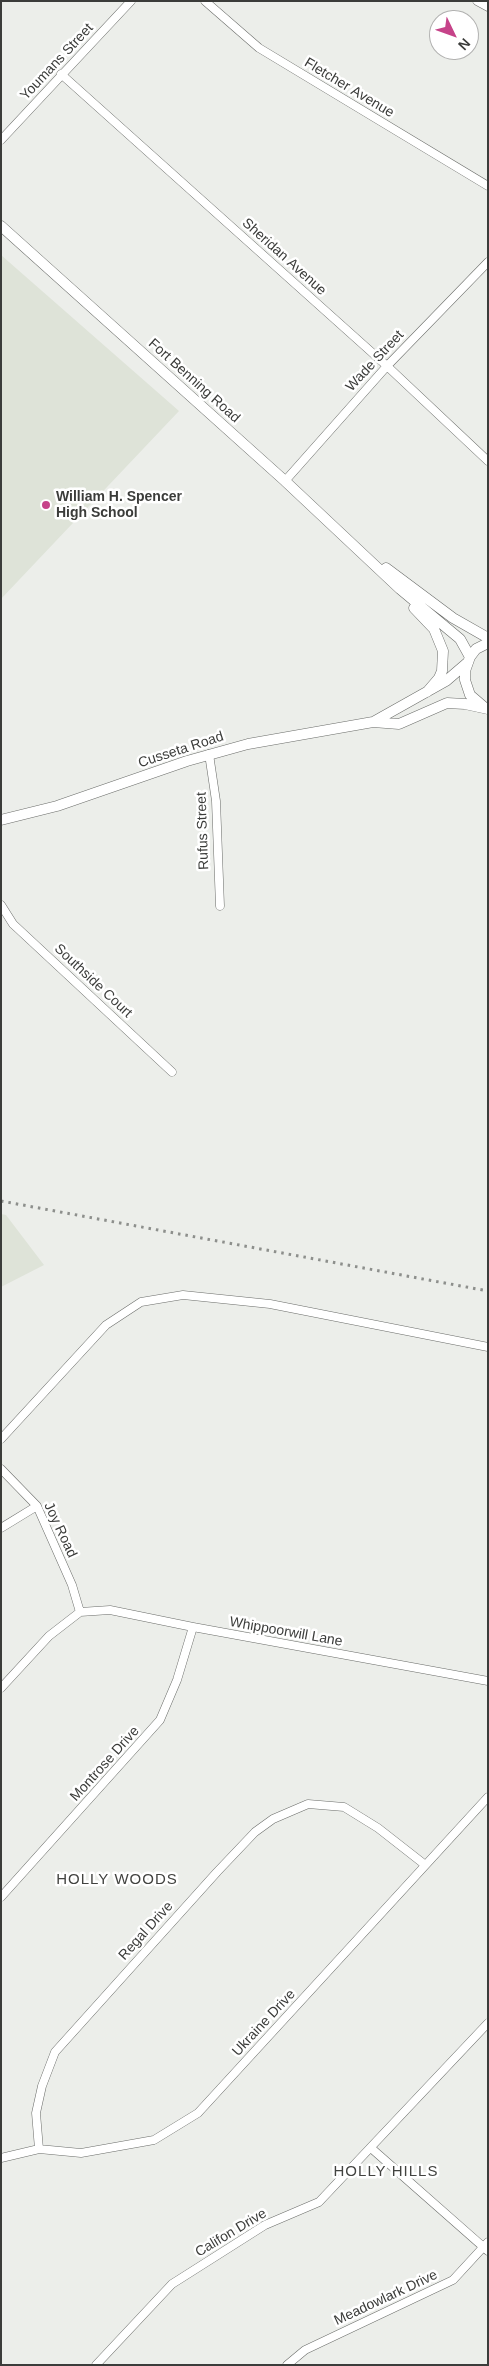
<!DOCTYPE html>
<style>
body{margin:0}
#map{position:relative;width:489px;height:2366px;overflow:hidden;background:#eceeea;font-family:Arial,sans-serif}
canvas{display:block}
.frame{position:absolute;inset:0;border:2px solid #3b3c3a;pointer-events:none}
.north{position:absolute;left:429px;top:10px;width:50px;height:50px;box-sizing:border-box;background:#fff;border:1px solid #b1b1b0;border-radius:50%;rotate:132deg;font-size:14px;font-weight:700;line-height:20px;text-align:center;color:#3b3c3a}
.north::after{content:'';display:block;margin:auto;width:18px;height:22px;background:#c64389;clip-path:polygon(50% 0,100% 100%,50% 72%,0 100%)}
</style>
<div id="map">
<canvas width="489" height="2366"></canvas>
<div class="frame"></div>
<div class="north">N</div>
</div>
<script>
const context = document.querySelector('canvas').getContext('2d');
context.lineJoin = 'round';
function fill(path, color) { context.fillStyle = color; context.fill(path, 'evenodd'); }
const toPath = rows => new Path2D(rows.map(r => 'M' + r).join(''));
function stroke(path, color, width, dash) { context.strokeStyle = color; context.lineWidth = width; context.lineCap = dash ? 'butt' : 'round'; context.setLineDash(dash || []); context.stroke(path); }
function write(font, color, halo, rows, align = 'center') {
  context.font = font + ' Arial,sans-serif'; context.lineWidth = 5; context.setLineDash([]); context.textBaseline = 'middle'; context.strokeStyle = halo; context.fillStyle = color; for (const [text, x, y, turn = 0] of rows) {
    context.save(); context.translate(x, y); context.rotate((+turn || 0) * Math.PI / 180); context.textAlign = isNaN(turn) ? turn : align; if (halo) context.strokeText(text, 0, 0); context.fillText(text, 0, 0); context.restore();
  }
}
const built = toPath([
 [1,255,179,411,1,599],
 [1,1214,6,1215,44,1265,1,1287]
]);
const minor = toPath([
 [205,1,259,48,488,186],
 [477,1,488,7],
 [61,74,387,366,488,461],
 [1,140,131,1],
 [285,481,387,366,488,262],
 [209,754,216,801,220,906],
 [1,905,13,924,172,1072],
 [1,1439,106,1325,141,1302,183,1295,270,1304,488,1347],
 [1,1469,37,1506,72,1585,80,1612],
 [1,1528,37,1506],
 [80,1612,110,1610,193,1627,488,1681],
 [1,1688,49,1636,80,1612],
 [1,1897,160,1720,177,1680,193,1627],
 [371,2148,488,2251],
 [39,2149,36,2113,42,2086,55,2052,217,1872,255,1832,273,1819,308,1804,344,1807,378,1828,424,1864],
 [1,2158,39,2149,81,2153,154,2140,198,2113,488,1797],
 [96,2365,172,2284,265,2225,319,2202,488,2023],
 [287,2365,305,2350,453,2280,488,2242]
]);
const tertiary = toPath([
 [1,226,285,481,400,589,460,639,470,657],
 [386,568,453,618,488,638],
 [414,608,434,629,443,651,442,671,439,678,427,692],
 [484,707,470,695,465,680,465,671,470,657,476,649,488,643],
 [373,722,446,681,467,663],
 [1,820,57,806,187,761,248,744,373,722,399,724,447,703,465,704,488,709]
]);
const rail = toPath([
 [1,1201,488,1291]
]);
const markers = [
 [46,505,5,"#c64389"]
];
const streetNames = [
 ["Youmans Street",57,62,-47],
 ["Fletcher Avenue",349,88,31],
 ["Sheridan Avenue",284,257,42],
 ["Wade Street",375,361,-47],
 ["Fort Benning Road",194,381,42],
 ["Cusseta Road",181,750,-18],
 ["Rufus Street",203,831,-92],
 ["Southside Court",93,981,43],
 ["Joy Road",60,1530,65],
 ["Whippoorwill Lane",286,1632,10],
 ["Montrose Drive",105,1764,-48],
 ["Regal Drive",146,1931,-48],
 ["Ukraine Drive",264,2023,-47],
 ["Califon Drive",231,2233,-31],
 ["Meadowlark Drive",386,2298,-25]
];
const poiNames = [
 ["William H. Spencer",56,497],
 ["High School",56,513]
];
const neighbourhoodNames = [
 ["HOLLY WOODS",117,1880],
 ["HOLLY HILLS",386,2172]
];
fill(built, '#dee3d8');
stroke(minor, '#6a6c69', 9);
stroke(tertiary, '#6a6c69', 11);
stroke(minor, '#fff', 8);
stroke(tertiary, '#fff', 10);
stroke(rail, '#8d8f8c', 3, [2.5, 5]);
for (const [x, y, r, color] of markers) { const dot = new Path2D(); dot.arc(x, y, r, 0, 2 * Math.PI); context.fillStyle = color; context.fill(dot); stroke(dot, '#fff', 2); }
write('14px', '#3b3c3a', '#fff', streetNames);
write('bold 14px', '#3b3c3a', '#fff', poiNames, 'left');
context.letterSpacing = '1px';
write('15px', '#424340', '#fff', neighbourhoodNames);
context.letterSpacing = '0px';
</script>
